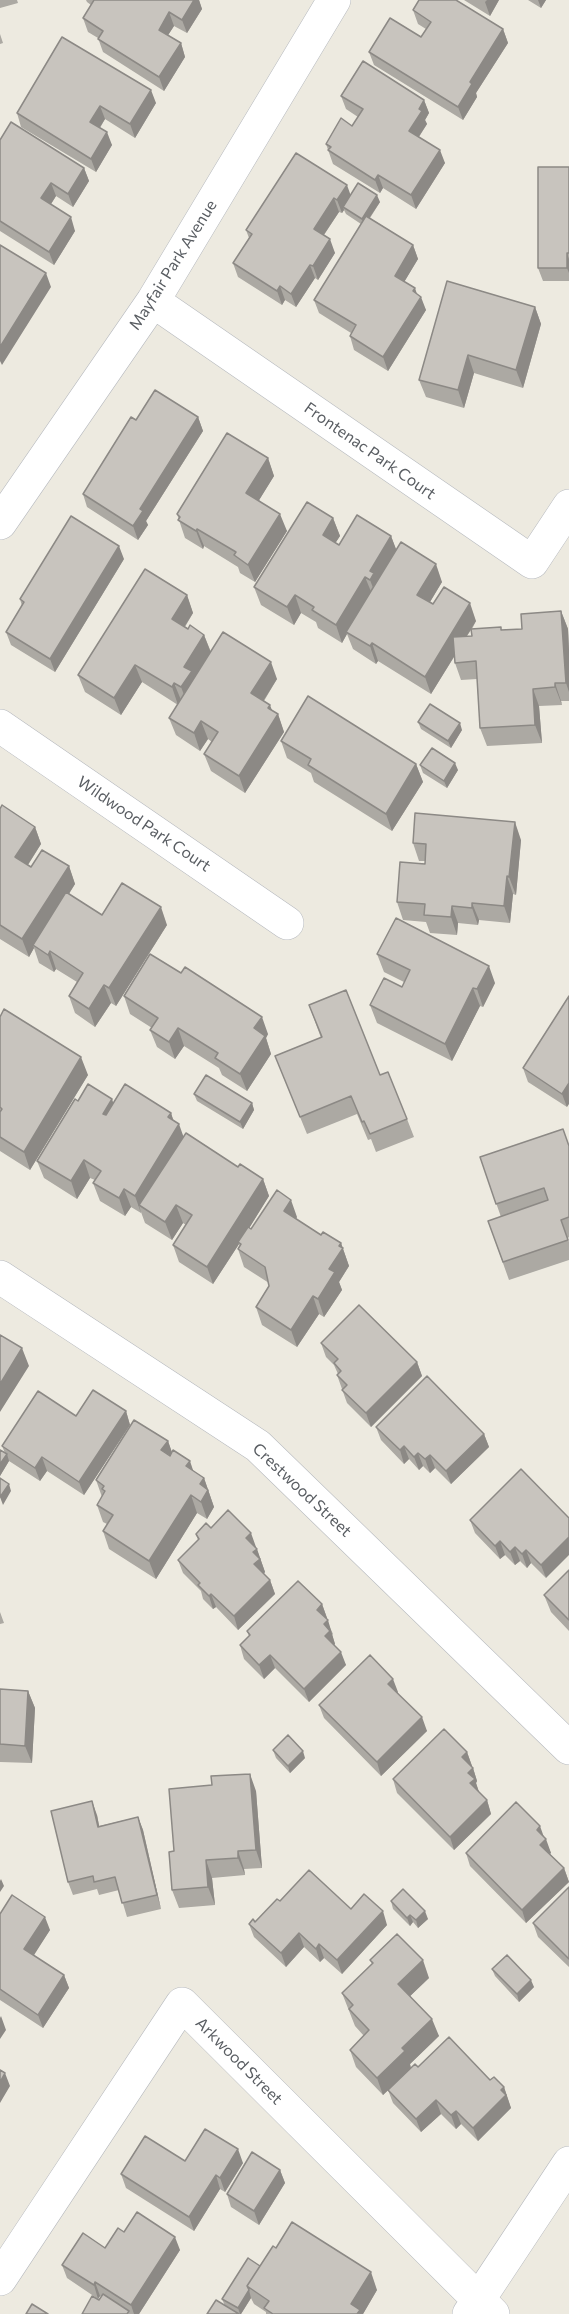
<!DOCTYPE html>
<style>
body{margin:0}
canvas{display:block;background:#edeae0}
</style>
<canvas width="569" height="2314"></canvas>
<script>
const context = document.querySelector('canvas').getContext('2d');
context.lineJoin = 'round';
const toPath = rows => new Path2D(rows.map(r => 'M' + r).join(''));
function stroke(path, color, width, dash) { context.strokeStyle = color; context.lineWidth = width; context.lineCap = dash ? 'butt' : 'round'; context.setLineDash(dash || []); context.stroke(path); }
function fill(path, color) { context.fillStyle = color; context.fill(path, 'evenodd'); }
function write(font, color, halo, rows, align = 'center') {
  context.font = font + ' Commissioner,sans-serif'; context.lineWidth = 4.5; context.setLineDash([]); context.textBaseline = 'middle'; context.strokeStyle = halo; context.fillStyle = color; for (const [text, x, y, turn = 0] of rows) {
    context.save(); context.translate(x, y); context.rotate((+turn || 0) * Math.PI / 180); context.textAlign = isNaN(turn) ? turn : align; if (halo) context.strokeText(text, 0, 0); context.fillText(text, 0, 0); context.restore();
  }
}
const minor = toPath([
 [153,301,532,562,569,506],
 [0,523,153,301,334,0],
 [0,726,287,923],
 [0,1277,258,1446,569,1748],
 [0,2279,182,2004,493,2314],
 [469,2314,569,2163]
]);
const wall = toPath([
 [0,0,17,0,18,3,0,8],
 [86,0,199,0,202,9,187,33,174,26,168,35,181,43,185,57,164,91,103,52,98,38,88,32,83,18,91,5,87,2],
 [464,0,499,0,490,16],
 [528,0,546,0,541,8],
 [413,10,503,29,508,43,476,93,477,97,463,120,374,65,369,52,421,37,426,29,418,24],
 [0,34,3,43,0,44],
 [62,37,156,103,135,138,105,119,100,128,112,145,96,172,21,127,17,113],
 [341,96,424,100,429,113,425,120,427,124,419,137,445,163,416,209,383,188,380,193,333,164,326,144,352,126,358,117,346,109],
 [0,140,84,168,89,181,73,207,56,196,51,204,75,231,54,265,0,231],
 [296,153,350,195,380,202,370,218,413,245,418,259,404,282,417,294,426,310,388,371,354,350,350,336,351,333,319,313,314,300,361,224,346,214,344,210,342,213,339,212,324,235,335,253,318,280,315,278,296,307,285,300,282,305,238,277,233,263,249,238,246,230],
 [569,167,569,281,543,281,538,268],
 [535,307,541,324,523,388,474,373,464,408,426,397,419,380],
 [198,417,203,431,146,521,148,525,138,540,87,507,83,494,136,420],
 [268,458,274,476,259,500,287,531,255,582,240,573,238,567,204,546,203,549,185,538,177,514],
 [333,518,340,536,335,543,339,545,391,536,396,550,442,582,430,602,476,621,472,629,502,630,522,629,561,611,568,629,569,650,569,701,561,701,562,705,539,706,542,743,487,746,480,728,477,679,461,680,455,663,454,657,431,694,378,661,376,664,353,649,347,634,342,643,318,628,316,622,301,613,294,625,261,605,254,587],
 [471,630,472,636,467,636],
 [124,559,55,672,11,645,6,632,22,606,20,599],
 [187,595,193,613,185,627,204,635,211,652,277,679,264,701,272,710,278,714,284,732,245,793,211,771,204,754,212,742,208,739,200,751,176,735,169,718,178,705,142,682,121,715,85,692,78,675],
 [418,722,462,730,451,748,421,729],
 [281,741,416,764,423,782,392,831,314,782,311,773,287,758],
 [420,765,458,770,447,788,423,773],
 [0,809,35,827,41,844,28,865,31,867,69,866,75,884,69,894,102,915,167,925,116,1006,111,1003,95,1027,75,1013,69,996,77,982,56,969,54,972,39,963,34,948,29,957,0,939],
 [521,840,516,895,513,894,510,923,479,920,478,925,458,923,457,935,430,933,426,922,403,920,397,902,425,864,425,861,419,861,413,843],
 [377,954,495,983,483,1007,480,1006,452,1061,377,1023,370,1005,402,987,404,982,384,972],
 [124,996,268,1034,266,1038,271,1054,247,1091,222,1075,219,1068,184,1046,175,1059,157,1047,150,1030,152,1028,130,1014],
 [569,996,567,1107,528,1082,523,1068],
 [309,1005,380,1075,407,1119,414,1137,376,1152,371,1139,368,1140,357,1114,307,1134,275,1056,321,1038],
 [0,1017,88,1075,30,1170,0,1151],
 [194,1094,252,1103,254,1110,243,1129,197,1101],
 [78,1101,113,1103,171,1113,173,1120,183,1136,238,1167,263,1179,269,1196,249,1228,251,1229,297,1217,296,1219,321,1235,341,1243,349,1266,339,1282,342,1290,324,1317,319,1314,297,1347,262,1325,256,1307,269,1286,269,1283,244,1267,238,1249,240,1246,239,1244,213,1284,179,1262,173,1245,186,1225,183,1223,172,1240,145,1223,141,1212,141,1213,131,1207,125,1216,100,1201,93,1183,95,1180,90,1178,77,1199,44,1178,37,1161],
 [569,1145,569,1237,568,1238,569,1242,569,1260,509,1280,488,1221,501,1217,480,1157],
 [321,1343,417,1362,422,1376,371,1427,347,1403,337,1375,338,1374,334,1365,326,1357],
 [126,1411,130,1425,84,1495,47,1471,40,1481,9,1461,0,1476,0,1450,5,1453,2,1446,76,1416],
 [376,1427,484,1434,489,1447,451,1484,435,1468,430,1473,423,1466,419,1470,409,1459,404,1464,381,1440],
 [168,1441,172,1453,193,1471,204,1478,214,1507,207,1519,197,1513,156,1579,109,1549,103,1531,107,1524,103,1522,97,1505,102,1497,96,1480],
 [521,1469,546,1578,531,1563,527,1568,520,1561,515,1565,505,1555,500,1559,475,1533,470,1520],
 [211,1528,256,1547,265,1572,264,1574,270,1580,275,1594,238,1630,216,1607,213,1609,203,1599,201,1591,183,1573,178,1560,198,1540,196,1534],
 [569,1570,569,1631,551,1612,544,1595],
 [322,1604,327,1618,326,1619,333,1634,332,1635,335,1644,334,1645,346,1665,309,1702,275,1668,264,1679,244,1659,240,1645,249,1636,247,1631],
 [0,1612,4,1623,0,1624],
 [0,1681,0,1689,28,1691,35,1708,32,1763,0,1762],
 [398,1692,398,1693,427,1731,381,1776,324,1718,319,1705],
 [273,1750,305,1758,290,1773,276,1758],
 [467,1752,472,1766,471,1767,473,1768,477,1781,476,1783,479,1792,487,1800,491,1814,454,1850,397,1793,393,1779],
 [256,1791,262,1868,244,1869,245,1875,212,1878,215,1905,179,1908,172,1890,174,1851],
 [97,1815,99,1826,138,1817,143,1830,161,1909,127,1917,119,1890,99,1895,97,1889,73,1895,68,1882],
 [543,1836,551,1853,550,1854,564,1868,569,1882,526,1923,470,1866,466,1853],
 [569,1887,569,1967,538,1937,533,1923],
 [280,1901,351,1909,387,1925,342,1974,324,1958,320,1962,304,1947,286,1967,254,1937,249,1924,255,1922],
 [391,1901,428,1919,418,1928,413,1922,410,1926,393,1909],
 [0,1914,50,1930,33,1955,64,1975,69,1988,43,2028,0,2000],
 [370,1960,429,1978,410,1996,439,2036,410,2064,411,2068,418,2067,490,2080,504,2087,511,2108,478,2141,461,2124,456,2129,441,2114,421,2132,393,2103,388,2090,383,2095,356,2067,350,2050,364,2036,355,2026,342,1993,372,1964],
 [492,1969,534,1987,519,2002,495,1976],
 [185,2161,243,2163,225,2192,220,2189,194,2231,126,2188,121,2174],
 [280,2170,285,2183,259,2225,231,2207,227,2194],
 [124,2232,180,2250,139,2314,82,2314,99,2300,101,2296,100,2296,98,2299,67,2278,62,2265,105,2248],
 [276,2248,377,2290,363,2314,266,2314,266,2312,254,2304,251,2298,241,2314,207,2314,225,2306,222,2299,260,2266]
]);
const shadedWall = toPath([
 [194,0,199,0,202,9,187,33,182,20],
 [487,0,499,0,490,16,485,2],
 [538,0,546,0,541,8],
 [169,12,174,26,163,43,159,30],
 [503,29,508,43,476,93,477,97,463,120,458,107,470,82],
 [181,43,185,57,164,91,159,77],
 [151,90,156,103,135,138,130,124],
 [424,100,429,113,425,120,427,124,414,144,409,131,419,109],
 [100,106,105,119,95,135,90,122],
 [107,132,112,145,96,172,91,159],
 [440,150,445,163,416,209,411,195],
 [84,168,89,181,73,207,68,194],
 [378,175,383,188,380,193,375,180],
 [51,183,56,196,46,212,41,198],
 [347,185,352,199,343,207,344,210,342,213,337,200],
 [377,195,380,202,364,226,362,219],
 [334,198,339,212,319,242,314,229],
 [71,217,75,231,54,265,49,252],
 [330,239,335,253,318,280,313,266],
 [413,245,418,259,400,289,395,276],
 [567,253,569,259,569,273,567,268],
 [310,265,315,278,296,307,291,294],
 [46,273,51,287,2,365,0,361,0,347],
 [280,286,285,300,282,305,277,291],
 [415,288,419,300,421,297,426,310,388,371,383,357,413,291],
 [535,307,541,324,523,388,516,370],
 [468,355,474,373,464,408,458,390],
 [198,417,203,431,146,521,148,525,138,540,133,526,140,509],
 [268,458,274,476,253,510,246,493],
 [280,514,287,531,255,582,248,565],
 [333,518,340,536,329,553,323,535],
 [197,529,204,546,203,549,196,531],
 [391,536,398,554,377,598,370,580,370,571],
 [119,546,124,559,55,672,50,659],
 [436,564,442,582,424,612,417,595],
 [365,577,372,594,346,632,347,634,342,643,336,625],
 [187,595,193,613,178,637,172,619],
 [295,595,301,613,294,625,287,607],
 [470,603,476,621,431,694,425,677],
 [561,611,568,629,569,650,569,692,566,683],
 [204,635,211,653,188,705,181,687,184,667],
 [372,643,378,661,376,664,370,646],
 [271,662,277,679,257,711,251,693],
 [135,665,142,682,121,715,114,698],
 [174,683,181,700,178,705,172,687],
 [555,683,561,701,562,705,555,687],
 [533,689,539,706,542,743,535,725],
 [270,705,275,718,278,714,284,732,245,793,239,776,268,708],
 [201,721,208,739,200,751,194,733],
 [460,723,462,730,451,748,448,741],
 [455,763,458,770,447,788,444,781],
 [416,764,423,782,392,831,386,814],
 [515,822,521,840,516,895,509,877],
 [35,827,41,844,22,874,15,857],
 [69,866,75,884,35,947,33,945,34,948,29,957,22,939],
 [507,876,513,894,510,923,504,906],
 [472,903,479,920,478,925,472,908],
 [452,906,458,923,457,935,451,917],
 [161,907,167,925,116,1006,109,988],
 [50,951,56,969,54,972,48,955],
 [489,966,495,983,483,1007,477,989],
 [104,985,111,1003,95,1027,89,1009],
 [473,988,480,1006,452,1061,445,1044],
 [262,1017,268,1034,266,1038,271,1054,247,1091,240,1074,254,1028],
 [178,1028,184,1046,175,1059,169,1042],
 [81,1057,88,1075,30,1170,24,1152],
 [569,1083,569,1104,567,1107,562,1094],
 [112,1099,118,1117,110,1131,103,1114],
 [252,1103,254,1110,243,1129,240,1122],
 [171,1113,176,1128,179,1124,185,1141,139,1205,141,1213,135,1196],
 [84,1160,90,1178,77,1199,71,1181],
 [263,1179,269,1196,240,1243,238,1242,239,1244,213,1284,207,1267],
 [124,1189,131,1207,125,1216,119,1198],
 [291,1200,297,1217,290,1229,284,1211],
 [176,1205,183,1223,172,1240,165,1222],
 [341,1243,349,1266,339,1282,342,1290,324,1317,318,1299,329,1269],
 [313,1296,319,1314,297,1347,291,1330],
 [22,1348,29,1366,0,1412,0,1384],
 [417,1362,422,1376,371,1427,366,1413],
 [126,1411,130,1425,84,1495,79,1482],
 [484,1434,489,1447,451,1484,446,1471],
 [168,1441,174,1458,161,1450],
 [404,1446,409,1459,404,1464,400,1450],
 [418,1453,423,1466,419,1470,414,1457],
 [7,1454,9,1461,0,1476,0,1464],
 [430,1455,435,1468,430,1473,425,1459],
 [42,1457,47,1471,40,1481,35,1468],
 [190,1461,196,1479,186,1466],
 [204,1478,214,1507,207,1519,201,1502,200,1484],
 [9,1484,11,1491,3,1505,0,1497],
 [191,1495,197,1513,156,1579,149,1561],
 [251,1533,256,1547,250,1551,246,1538],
 [569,1537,569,1555,546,1578,541,1565],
 [500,1541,505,1555,500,1559,495,1546],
 [515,1547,520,1561,515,1565,510,1552],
 [257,1549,265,1572,259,1578,254,1564,253,1552],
 [526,1550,531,1563,527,1568,522,1554],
 [270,1580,275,1594,238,1630,234,1616],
 [211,1594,216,1607,213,1609,209,1596],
 [322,1604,327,1618,322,1623,317,1610],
 [328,1620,335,1644,330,1649,325,1636,324,1624],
 [341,1652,346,1665,309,1702,304,1689],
 [270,1655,275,1668,264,1679,259,1665],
 [393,1679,398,1692,393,1697,388,1684],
 [28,1691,35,1708,32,1763,25,1746],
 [422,1717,427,1731,381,1776,377,1762],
 [303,1751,305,1758,290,1773,288,1766],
 [467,1752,472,1766,466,1771,462,1757],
 [473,1768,477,1781,476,1783,479,1792,470,1783,468,1773],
 [250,1774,256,1791,262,1868,256,1850],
 [487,1800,491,1814,454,1850,450,1837],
 [92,1801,97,1815,102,1840,98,1827],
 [138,1817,143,1830,161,1909,157,1895],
 [540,1826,545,1840,537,1830],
 [546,1839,551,1853,545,1858,540,1845],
 [238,1851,244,1869,245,1875,238,1858],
 [206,1860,212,1878,215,1905,208,1887],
 [564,1868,569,1882,526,1923,522,1910],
 [1,1879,4,1886,0,1892,0,1881],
 [383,1911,387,1925,342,1974,337,1960],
 [425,1911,428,1919,418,1928,416,1920],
 [410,1915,413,1922,410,1926,407,1918],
 [45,1917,50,1930,29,1963,24,1949],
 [299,1933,304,1947,286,1967,281,1953],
 [319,1944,324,1958,320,1962,316,1949],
 [423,1960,429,1978,405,2001,398,1984],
 [64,1975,69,1988,43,2028,38,2015],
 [531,1980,534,1987,519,2002,517,1994],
 [1,2016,6,2030,0,2039,0,2018],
 [432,2019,439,2036,410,2064,411,2069,383,2095,377,2078,402,2048],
 [5,2073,10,2086,0,2103,0,2082],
 [504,2087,511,2108,478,2141,473,2128],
 [436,2100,441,2114,421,2132,416,2119],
 [456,2111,461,2124,456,2129,451,2115],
 [238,2149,243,2163,225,2192,220,2178],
 [280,2170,285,2183,259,2225,254,2211],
 [216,2175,220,2189,194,2231,189,2217],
 [175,2237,180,2250,139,2314,134,2314,131,2305],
 [371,2272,377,2290,363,2314,355,2314,351,2304],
 [95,2282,100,2296,98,2299,94,2285],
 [249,2290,251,2298,241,2314,240,2314,238,2308]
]);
const building = toPath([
 [94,0,194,0,182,20,169,12,159,30,181,43,159,77,98,39,103,31,83,18,94,0],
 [419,0,456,0,503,29,470,82,472,84,458,107,369,52,390,18,421,37,431,22,413,10,419,0],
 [62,37,151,90,130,124,100,106,90,122,107,132,91,159,17,113,62,37],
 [363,61,424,100,419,109,422,111,409,131,440,150,411,195,378,175,375,180,328,150,331,147,326,144,341,118,352,126,363,109,341,96,363,61],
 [11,122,84,168,68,194,51,183,41,198,71,217,49,252,0,221,0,140,11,122],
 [296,153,347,185,337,200,334,198,314,229,330,239,313,266,310,265,291,294,280,286,277,291,233,263,252,234,246,230,296,153],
 [538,167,569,167,569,253,567,253,567,268,538,268,538,167],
 [358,183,377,195,362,219,343,207,358,183],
 [366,216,413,245,395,276,415,288,413,291,421,297,383,357,350,336,356,325,314,300,366,216],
 [0,245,46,273,0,347,0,245],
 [447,281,535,307,516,370,468,355,458,390,419,380,447,281],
 [155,390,198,417,140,509,143,511,133,526,83,494,131,417,136,420,155,390],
 [227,433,268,458,246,493,280,514,248,565,234,555,236,552,197,529,196,531,178,520,180,517,177,514,227,433],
 [307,502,333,518,323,535,339,545,357,515,391,536,370,571,374,573,370,580,365,577,336,625,312,610,314,607,295,595,287,607,254,587,307,502],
 [71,516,119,546,50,659,6,632,24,602,20,599,71,516],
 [401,542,436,564,417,595,433,604,444,587,470,603,425,677,372,643,370,646,346,632,401,542],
 [145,569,187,595,172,619,188,629,190,625,204,635,184,667,192,671,181,687,174,683,172,687,135,665,114,698,78,675,145,569],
 [561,611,566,683,555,683,555,687,533,689,535,725,480,728,476,661,455,663,453,637,472,636,471,629,501,627,501,630,522,629,521,614,561,611],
 [223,632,271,662,251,693,270,705,268,708,278,714,239,776,204,754,218,732,201,721,194,733,169,718,223,632],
 [308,696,416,764,386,814,308,765,311,759,281,741,308,696],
 [430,704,460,723,448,741,418,722,430,704],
 [432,748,455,763,444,781,420,765,432,748],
 [2,805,35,827,15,857,31,867,42,850,69,866,22,939,0,925,0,809,2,805],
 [415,813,515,822,509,877,507,876,504,906,472,903,472,908,452,906,451,917,424,915,425,904,397,902,400,862,425,864,426,844,413,843,415,813],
 [122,883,161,907,109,988,104,985,89,1009,69,996,83,973,50,951,48,955,33,945,66,892,102,915,122,883],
 [396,918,489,966,477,989,473,988,445,1044,370,1005,384,978,402,987,410,970,377,954,396,918],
 [150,954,181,973,185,967,262,1017,254,1028,265,1036,240,1074,215,1058,218,1053,178,1028,169,1042,150,1030,158,1018,124,996,150,954],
 [346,990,380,1075,388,1072,407,1119,370,1134,364,1121,362,1122,351,1096,300,1117,275,1056,322,1037,309,1005,346,990],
 [569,996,569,1083,562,1094,523,1068,569,996],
 [4,1009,81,1057,24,1152,0,1137,0,1112,2,1109,0,1107,0,1017,4,1009],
 [206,1075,252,1103,240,1122,194,1094,206,1075],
 [88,1084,112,1099,103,1114,106,1115,125,1084,171,1113,168,1117,179,1124,135,1196,124,1189,119,1198,93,1183,101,1171,84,1160,71,1181,37,1161,75,1099,78,1101,88,1084],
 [563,1129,569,1146,569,1217,561,1220,568,1240,503,1262,488,1221,548,1200,544,1188,496,1204,480,1157,563,1129],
 [186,1133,238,1167,240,1164,263,1179,207,1267,173,1245,192,1215,176,1205,165,1222,139,1205,186,1133],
 [277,1190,291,1200,284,1211,321,1235,323,1232,341,1243,339,1246,343,1248,329,1269,335,1272,318,1299,313,1296,291,1330,256,1307,269,1286,265,1267,238,1249,241,1244,238,1242,248,1227,251,1229,277,1190],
 [359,1305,417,1362,366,1413,342,1390,347,1385,337,1375,341,1371,334,1363,338,1359,321,1343,359,1305],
 [0,1335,22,1348,0,1384,0,1335],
 [427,1376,484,1434,446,1471,430,1455,425,1459,418,1453,414,1457,404,1446,400,1450,376,1427,427,1376],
 [93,1390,126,1411,79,1482,42,1457,35,1468,2,1446,38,1391,76,1416,93,1390],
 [134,1420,168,1441,161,1450,170,1456,173,1450,190,1461,186,1466,204,1478,200,1484,208,1490,201,1502,191,1495,149,1561,103,1531,113,1515,97,1505,105,1491,102,1489,104,1486,96,1480,134,1420],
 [0,1450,7,1454,0,1464,0,1450],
 [521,1469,569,1518,569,1537,541,1565,526,1550,522,1554,515,1547,510,1552,500,1541,495,1546,470,1520,521,1469],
 [0,1478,9,1484,0,1497,0,1478],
 [228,1510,251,1533,246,1538,257,1549,253,1552,260,1559,254,1564,270,1580,234,1616,211,1594,209,1596,198,1585,200,1583,178,1560,199,1539,196,1534,206,1523,211,1528,228,1510],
 [569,1570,569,1620,544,1595,569,1570],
 [298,1581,322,1604,317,1610,328,1620,324,1624,330,1631,325,1636,341,1652,304,1689,270,1655,259,1665,240,1645,250,1635,247,1631,298,1581],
 [370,1655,393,1679,388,1684,422,1717,377,1762,319,1705,370,1655],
 [0,1689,28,1691,25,1746,0,1744,0,1689],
 [444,1729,467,1752,462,1757,473,1768,468,1773,475,1779,470,1783,487,1800,450,1837,393,1779,444,1729],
 [288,1735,303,1751,288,1766,273,1750,288,1735],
 [250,1774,256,1850,238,1851,238,1858,206,1860,208,1887,172,1890,169,1852,174,1851,169,1789,212,1785,211,1776,250,1774],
 [92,1801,98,1827,138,1817,157,1895,122,1903,115,1877,94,1882,93,1876,68,1882,51,1811,92,1801],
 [516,1802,540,1826,537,1830,546,1839,540,1845,564,1868,522,1910,466,1853,516,1802],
 [309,1870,351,1909,364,1894,383,1911,337,1960,319,1944,316,1949,299,1933,281,1953,249,1924,253,1919,255,1922,277,1899,280,1901,309,1870],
 [569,1887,569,1959,533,1923,569,1887],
 [403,1889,425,1911,416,1920,410,1915,407,1918,391,1901,403,1889],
 [12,1895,45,1917,24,1949,64,1975,38,2015,0,1989,0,1914,12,1895],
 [397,1934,423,1960,398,1984,432,2019,402,2048,405,2051,377,2078,350,2050,369,2030,349,2009,353,2005,342,1993,373,1963,370,1960,397,1934],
 [507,1955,531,1980,517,1994,492,1969,507,1955],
 [449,2037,490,2080,494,2077,504,2087,501,2090,506,2095,473,2128,456,2111,451,2115,436,2100,416,2119,388,2090,415,2064,418,2067,449,2037],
 [0,2070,5,2073,0,2082,0,2070],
 [205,2129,238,2149,220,2178,216,2175,189,2217,121,2174,145,2136,185,2161,205,2129],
 [252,2152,280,2170,254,2211,227,2194,252,2152],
 [137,2212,175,2237,131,2305,95,2282,94,2285,62,2265,83,2233,105,2248,118,2228,124,2232,137,2212],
 [292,2222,371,2272,351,2304,360,2310,357,2314,273,2314,264,2308,269,2301,247,2286,273,2246,276,2248,292,2222],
 [248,2258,260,2266,247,2286,249,2290,238,2308,222,2299,248,2258],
 [103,2294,129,2311,127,2314,82,2314,92,2296,99,2300,103,2294],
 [216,2300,239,2314,207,2314,216,2300],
 [32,2304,48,2314,26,2314,32,2304]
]);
const streetNames = [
 ["Mayfair Park Avenue",173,265,-58],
 ["Frontenac Park Court",370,451,35],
 ["Wildwood Park Court",144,824,34],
 ["Crestwood Street",302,1490,43],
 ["Arkwood Street",239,2061,45]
];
stroke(minor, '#b6b9be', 34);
stroke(minor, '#fff', 33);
fill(wall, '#aca9a3');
fill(shadedWall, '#8c8985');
fill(building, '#c8c4be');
stroke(building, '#8c8985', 1.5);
write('16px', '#595d62', '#fff', streetNames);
</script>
